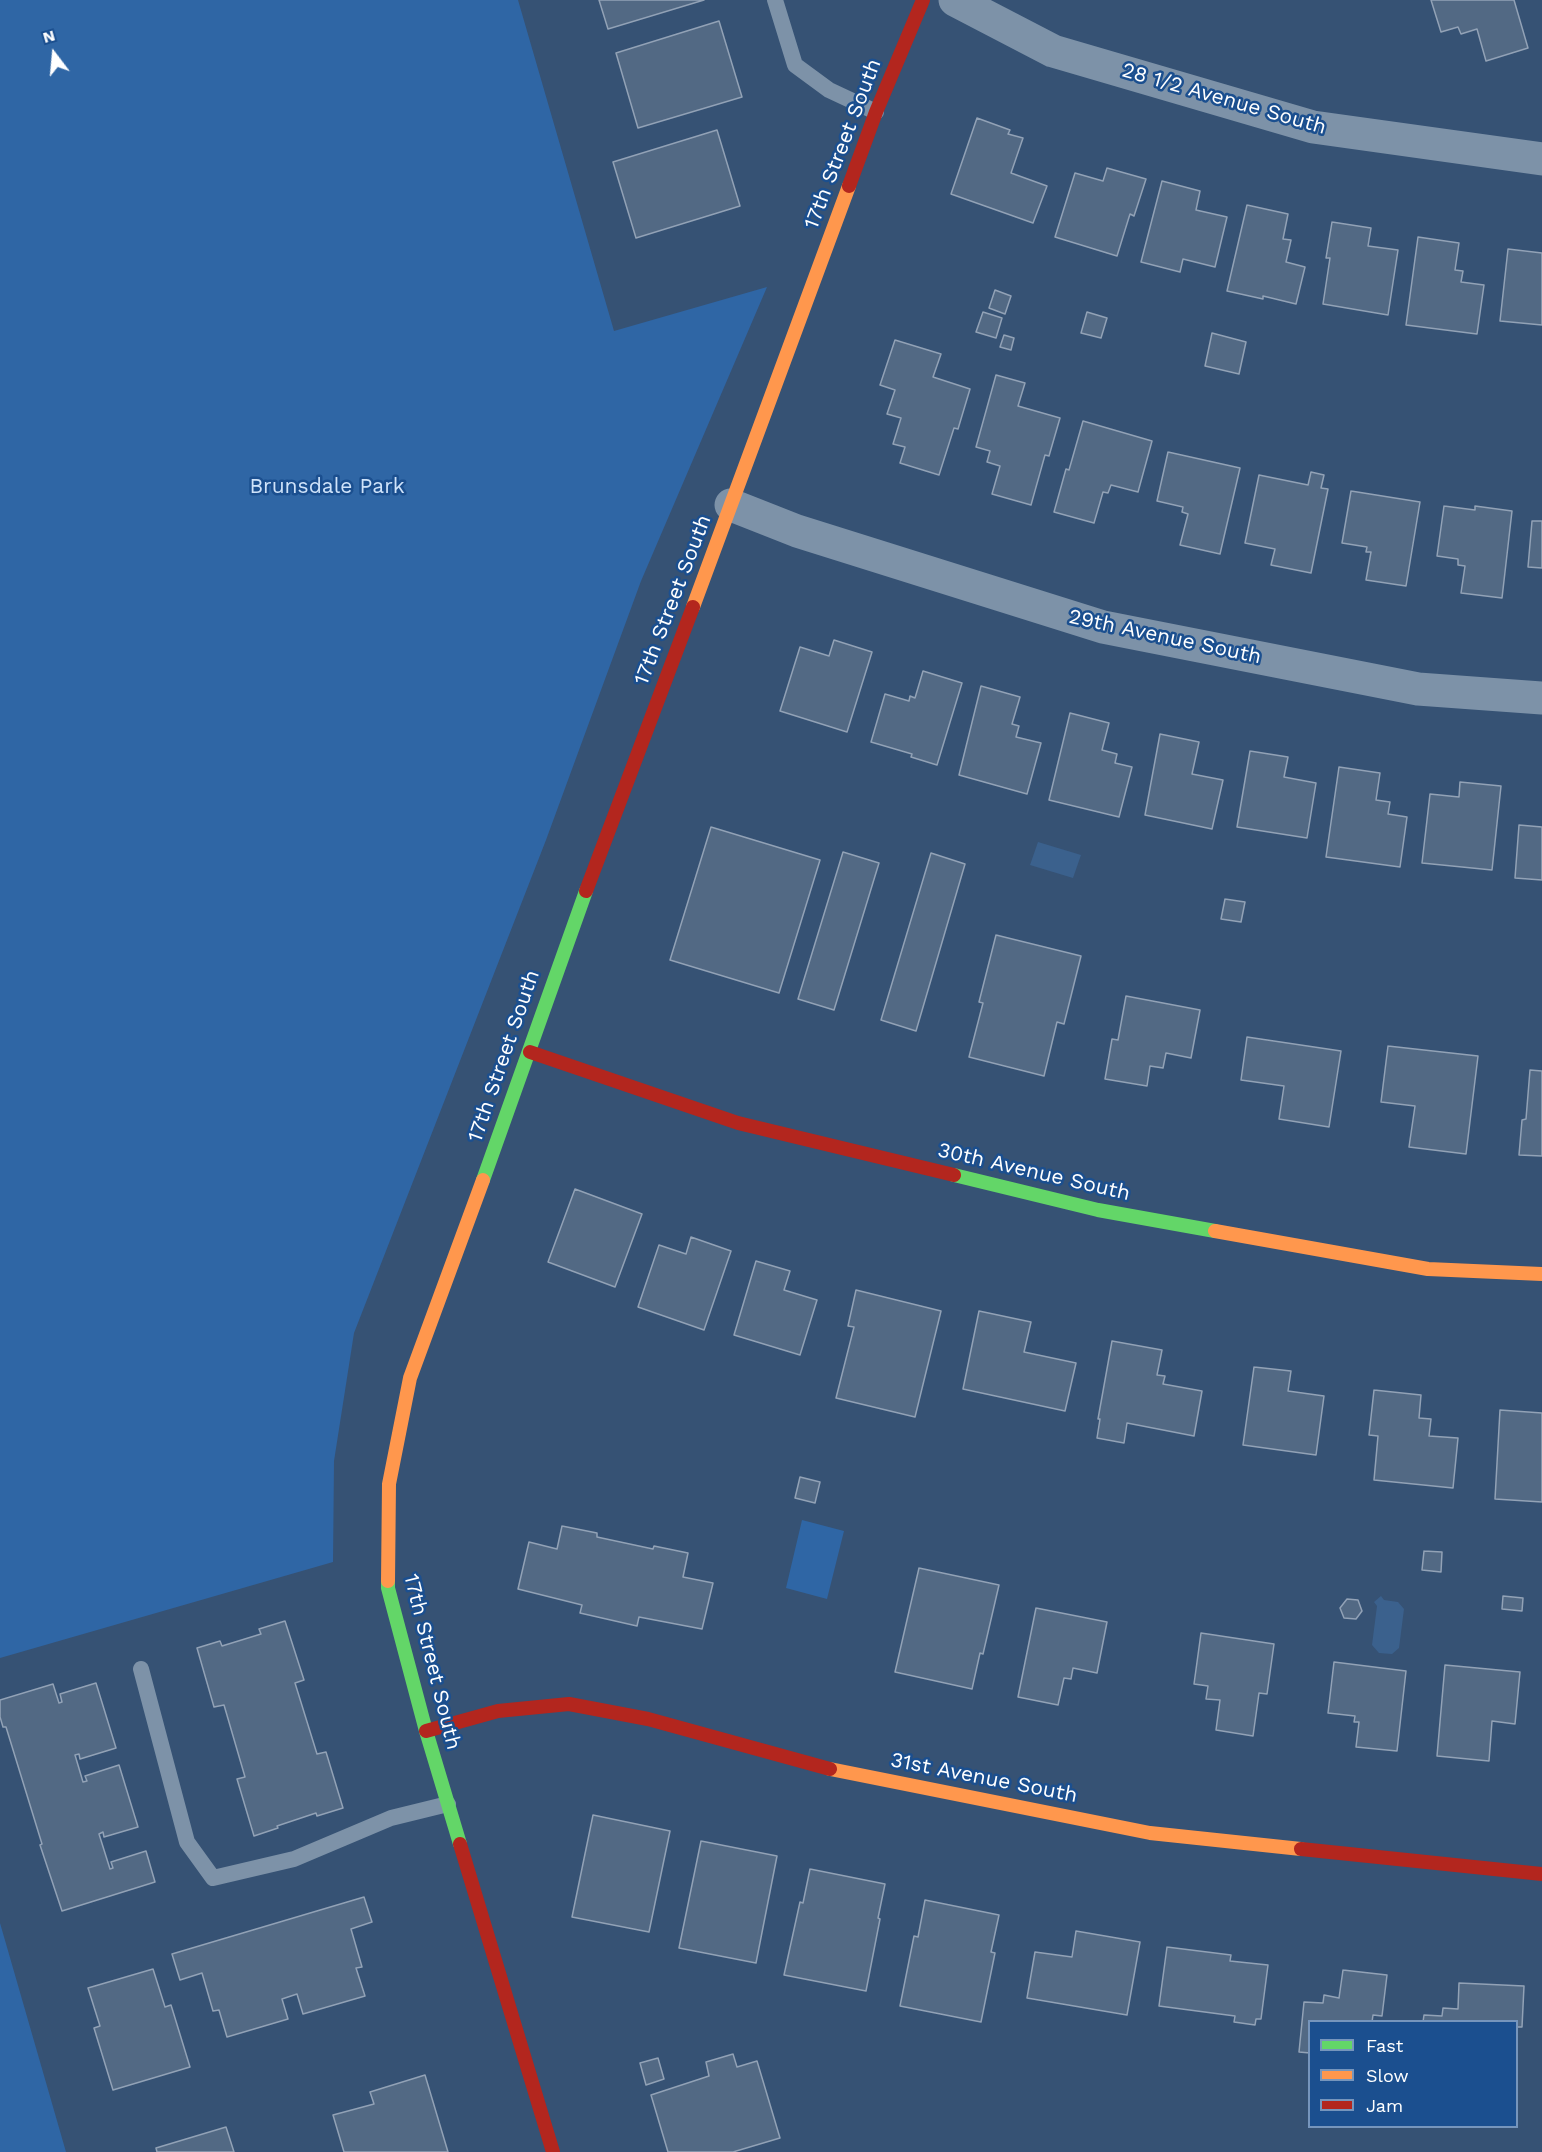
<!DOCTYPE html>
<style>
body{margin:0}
#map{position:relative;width:1542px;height:2152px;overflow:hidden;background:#365274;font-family:"Work Sans",sans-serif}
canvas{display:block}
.legend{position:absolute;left:1308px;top:2020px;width:210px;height:108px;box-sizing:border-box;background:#1b4f8f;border:2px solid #7695bc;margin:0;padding:8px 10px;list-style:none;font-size:18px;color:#fff}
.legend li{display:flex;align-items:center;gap:12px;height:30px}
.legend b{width:30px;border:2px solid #7695bc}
.north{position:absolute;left:24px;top:24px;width:60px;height:60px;-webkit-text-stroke:4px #1b4f8f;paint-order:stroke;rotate:344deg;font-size:16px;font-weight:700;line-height:24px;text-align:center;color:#fff}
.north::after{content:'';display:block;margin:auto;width:21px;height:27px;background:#fff;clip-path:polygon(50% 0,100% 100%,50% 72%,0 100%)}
</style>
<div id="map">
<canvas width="1542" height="2152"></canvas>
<ul class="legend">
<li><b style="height:8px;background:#63d668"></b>Fast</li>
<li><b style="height:8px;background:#ff974d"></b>Slow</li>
<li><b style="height:8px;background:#b3261e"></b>Jam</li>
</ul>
<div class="north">N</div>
</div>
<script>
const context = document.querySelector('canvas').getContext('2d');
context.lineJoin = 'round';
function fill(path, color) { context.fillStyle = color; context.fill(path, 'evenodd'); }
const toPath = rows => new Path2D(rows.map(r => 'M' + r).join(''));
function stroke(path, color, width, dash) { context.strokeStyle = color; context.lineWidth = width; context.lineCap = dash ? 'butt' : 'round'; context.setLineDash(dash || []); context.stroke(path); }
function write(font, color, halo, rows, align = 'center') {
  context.font = font + ' "Work Sans",sans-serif'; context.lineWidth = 5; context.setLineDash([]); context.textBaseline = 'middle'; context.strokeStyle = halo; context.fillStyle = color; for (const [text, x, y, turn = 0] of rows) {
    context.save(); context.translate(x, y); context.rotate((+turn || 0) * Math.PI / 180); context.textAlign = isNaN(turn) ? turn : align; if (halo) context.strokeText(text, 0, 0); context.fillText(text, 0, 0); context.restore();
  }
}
const green = toPath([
 [0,0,518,0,614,331,767,287,641,581,546,840,354,1333,334,1461,333,1562,0,1658],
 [802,1520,844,1531,827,1599,786,1588],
 [0,1923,66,2152,0,2152]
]);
const water = toPath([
 [1038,842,1081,855,1073,878,1030,865],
 [1381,1596,1384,1600,1398,1602,1404,1609,1399,1648,1392,1654,1379,1653,1372,1645,1377,1606,1374,1602]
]);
const building = toPath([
 [599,0,704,0,608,29,599,0],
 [1431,0,1514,0,1528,48,1486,61,1477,29,1461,34,1458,27,1441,32,1431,0],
 [719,21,742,97,638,128,616,53,719,21],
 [977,118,1010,130,1008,134,1023,138,1011,173,1047,186,1033,223,951,194,977,118],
 [717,130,740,206,636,238,613,162,717,130],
 [1107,168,1146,179,1134,216,1130,214,1117,256,1055,237,1075,173,1103,181,1107,168],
 [1162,181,1200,191,1196,210,1227,217,1215,267,1183,259,1180,272,1141,262,1162,181],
 [1247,205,1288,214,1283,239,1291,240,1286,262,1305,267,1296,304,1263,296,1263,299,1227,291,1247,205],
 [1332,222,1371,228,1368,246,1398,250,1388,315,1323,304,1330,258,1326,258,1332,222],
 [1418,237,1459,243,1455,270,1463,271,1461,282,1484,285,1477,334,1406,325,1418,237],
 [1508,249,1542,253,1542,325,1500,321,1508,249],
 [995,290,1011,296,1005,314,989,308,995,290],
 [983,312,1002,318,996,338,976,332,983,312],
 [1087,312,1107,318,1101,338,1081,333,1087,312],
 [1212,333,1246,342,1239,374,1205,366,1212,333],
 [1004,335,1014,338,1011,350,1000,347,1004,335],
 [895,340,941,354,933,377,970,389,958,429,954,428,939,475,900,463,905,447,893,444,901,418,887,414,895,390,880,385,895,340],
 [996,375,1025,383,1018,406,1060,418,1049,456,1045,455,1031,505,992,494,1000,466,987,462,990,451,976,447,996,375],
 [1083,421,1152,441,1138,492,1111,485,1108,493,1103,492,1094,523,1054,512,1066,469,1069,470,1083,421],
 [1168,452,1240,468,1220,554,1180,545,1188,514,1182,512,1183,507,1157,501,1168,452],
 [1311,472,1324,475,1321,488,1328,489,1311,573,1271,565,1275,549,1245,543,1259,475,1308,485,1311,472],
 [1351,491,1420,502,1406,586,1366,580,1371,552,1366,552,1367,547,1342,543,1351,491],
 [1444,506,1475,510,1475,506,1512,511,1502,598,1461,593,1465,566,1458,565,1458,559,1437,556,1444,506],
 [1532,521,1542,521,1542,568,1528,567,1532,521],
 [834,640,872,652,847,732,780,711,800,647,829,656,834,640],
 [923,671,962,683,937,765,911,757,912,754,871,742,885,694,909,701,910,696,915,698,923,671],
 [981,686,1020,697,1012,724,1019,726,1016,737,1041,743,1027,794,959,775,981,686],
 [1070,713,1109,723,1102,750,1117,754,1115,763,1132,767,1119,817,1049,800,1070,713],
 [1160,734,1199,742,1192,774,1223,780,1212,829,1145,815,1160,734],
 [1250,751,1288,757,1284,777,1316,783,1307,838,1237,827,1250,751],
 [1339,767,1380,773,1376,800,1390,802,1388,814,1407,817,1400,867,1326,857,1339,767],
 [1460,782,1501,786,1492,870,1422,863,1430,794,1459,797,1460,782],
 [1519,825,1542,827,1542,880,1515,878,1519,825],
 [711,827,820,860,779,993,670,960,711,827],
 [843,852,879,863,834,1010,798,999,843,852],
 [931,853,965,864,916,1031,881,1020,931,853],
 [1225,899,1245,902,1241,922,1221,919,1225,899],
 [996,935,1081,956,1064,1024,1057,1022,1044,1076,969,1057,983,1003,979,1002,996,935],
 [1126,996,1200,1010,1191,1058,1166,1053,1163,1068,1150,1066,1147,1086,1105,1079,1112,1039,1118,1040,1126,996],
 [1247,1037,1341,1051,1329,1127,1279,1119,1284,1086,1241,1080,1247,1037],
 [1388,1046,1478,1056,1466,1154,1409,1147,1415,1106,1381,1102,1388,1046],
 [1530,1070,1542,1071,1542,1156,1519,1155,1522,1120,1526,1119,1530,1070],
 [575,1189,642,1214,615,1287,548,1262,575,1189],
 [691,1237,731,1251,704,1330,638,1307,659,1245,686,1254,691,1237],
 [756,1261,790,1271,784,1290,817,1300,800,1355,734,1335,756,1261],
 [856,1290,941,1311,915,1417,836,1398,854,1327,848,1326,856,1290],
 [979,1311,1031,1322,1024,1352,1076,1363,1065,1411,963,1389,979,1311],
 [1112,1341,1162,1350,1157,1375,1165,1376,1163,1384,1202,1391,1194,1436,1127,1423,1124,1443,1097,1438,1100,1419,1098,1419,1112,1341],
 [1254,1367,1291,1371,1288,1391,1324,1396,1316,1455,1243,1445,1254,1367],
 [1374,1390,1421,1395,1419,1418,1431,1419,1429,1436,1458,1438,1453,1488,1374,1480,1378,1436,1369,1435,1374,1390],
 [1500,1410,1542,1413,1542,1502,1495,1499,1500,1410],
 [800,1477,820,1482,815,1503,795,1498,800,1477],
 [562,1526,597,1533,597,1537,653,1549,654,1546,688,1553,683,1577,713,1583,702,1629,639,1617,637,1626,580,1613,582,1605,518,1589,529,1542,557,1549,562,1526],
 [1424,1551,1442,1552,1441,1572,1422,1570,1424,1551],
 [919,1568,999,1585,983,1654,980,1653,972,1689,895,1672,919,1568],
 [1503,1596,1523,1598,1522,1611,1502,1609,1503,1596],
 [1347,1599,1358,1600,1362,1611,1356,1619,1344,1618,1340,1608,1347,1599],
 [1036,1608,1107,1622,1097,1673,1073,1668,1071,1679,1064,1678,1058,1705,1018,1697,1036,1608],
 [285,1621,304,1680,295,1683,317,1754,326,1752,343,1808,317,1816,316,1813,277,1826,278,1828,254,1836,237,1779,245,1777,224,1705,214,1707,197,1648,220,1641,222,1646,261,1634,259,1629,285,1621],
 [1201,1633,1274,1644,1267,1694,1259,1693,1253,1736,1216,1730,1220,1700,1206,1699,1208,1686,1194,1684,1201,1633],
 [1334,1662,1406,1671,1397,1751,1356,1747,1359,1722,1354,1722,1355,1716,1328,1713,1334,1662],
 [1445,1665,1520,1672,1515,1724,1492,1721,1489,1761,1437,1756,1445,1665],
 [96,1683,116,1748,80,1759,79,1754,75,1755,83,1782,87,1781,85,1776,119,1765,138,1827,104,1837,103,1832,99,1834,110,1869,113,1868,111,1862,146,1851,155,1882,62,1911,40,1845,42,1844,6,1727,3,1727,0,1717,0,1700,53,1684,59,1703,62,1702,60,1694,96,1683],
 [593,1815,670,1831,649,1932,572,1917,593,1815],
 [701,1841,777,1856,756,1963,679,1948,701,1841],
 [810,1869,885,1884,878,1918,880,1919,866,1991,784,1975,800,1902,803,1903,810,1869],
 [364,1897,372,1922,351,1929,362,1967,356,1968,365,1996,303,2014,297,1994,282,1999,288,2019,227,2037,219,2010,213,2011,202,1973,180,1980,172,1954,364,1897],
 [925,1900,999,1915,991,1952,995,1953,981,2022,900,2006,914,1936,918,1937,925,1900],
 [1076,1931,1140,1942,1127,2015,1027,1998,1035,1952,1072,1957,1076,1931],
 [1167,1947,1231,1955,1230,1961,1268,1965,1261,2019,1256,2019,1255,2025,1234,2022,1235,2016,1159,2006,1167,1947],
 [153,1969,165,2007,171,2005,190,2067,113,2090,94,2028,100,2026,88,1988,153,1969],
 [1343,1970,1387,1975,1382,2016,1373,2015,1372,2022,1310,2022,1310,2053,1299,2052,1304,2002,1323,2003,1324,1995,1339,1998,1343,1970],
 [1459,1983,1524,1986,1522,2027,1516,2027,1516,2022,1423,2022,1424,2015,1442,2016,1443,2008,1458,2009,1459,1983],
 [733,2054,737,2067,757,2061,780,2138,733,2152,668,2152,651,2095,709,2076,706,2062,733,2054],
 [658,2058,664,2079,646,2085,640,2063,658,2058],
 [425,2075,448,2152,344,2152,333,2115,374,2104,370,2092,425,2075],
 [226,2127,234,2152,157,2152,156,2148,226,2127]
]);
const lane = toPath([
 [775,0,795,65,829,90,876,112],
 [141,1669,187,1842,213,1878,294,1859,391,1818,448,1804]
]);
const street = toPath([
 [955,0,1053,51,1313,127,1542,159],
 [731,505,797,531,1103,627,1418,689,1542,698]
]);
const fast = toPath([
 [954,1175,1098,1210,1215,1231],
 [483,1180,586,891],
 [388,1581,388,1588,426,1731,460,1844]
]);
const slow = toPath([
 [693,607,849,186],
 [1215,1231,1428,1269,1542,1274],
 [388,1581,389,1484,410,1378,483,1180],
 [830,1769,1150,1833,1301,1849]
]);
const jam = toPath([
 [849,186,876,112,923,0],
 [586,891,693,607],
 [530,1052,738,1123,954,1175],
 [426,1731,498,1711,569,1704,648,1719,830,1769],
 [460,1844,553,2152],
 [1301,1849,1542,1874]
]);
const streetNames = [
 ["28 1/2 Avenue South",1224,99,16],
 ["17th Street South",843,144,-69],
 ["17th Street South",673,600,-69],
 ["29th Avenue South",1165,637,12],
 ["17th Street South",504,1056,-71],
 ["30th Avenue South",1034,1172,13],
 ["17th Street South",432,1662,76],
 ["31st Avenue South",984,1778,11]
];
const parkNames = [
 ["Brunsdale Park",327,487]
];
fill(green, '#2f66a5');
fill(water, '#3b618d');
fill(building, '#526984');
stroke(building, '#92a2b6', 1.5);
stroke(lane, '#7d92a8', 16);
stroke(street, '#7d92a8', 33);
stroke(fast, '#63d668', 14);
stroke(slow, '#ff974d', 14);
stroke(jam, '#b3261e', 14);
write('21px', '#fff', '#1b4f8f', streetNames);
write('21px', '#cfe3fa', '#1b4f8f', parkNames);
</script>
